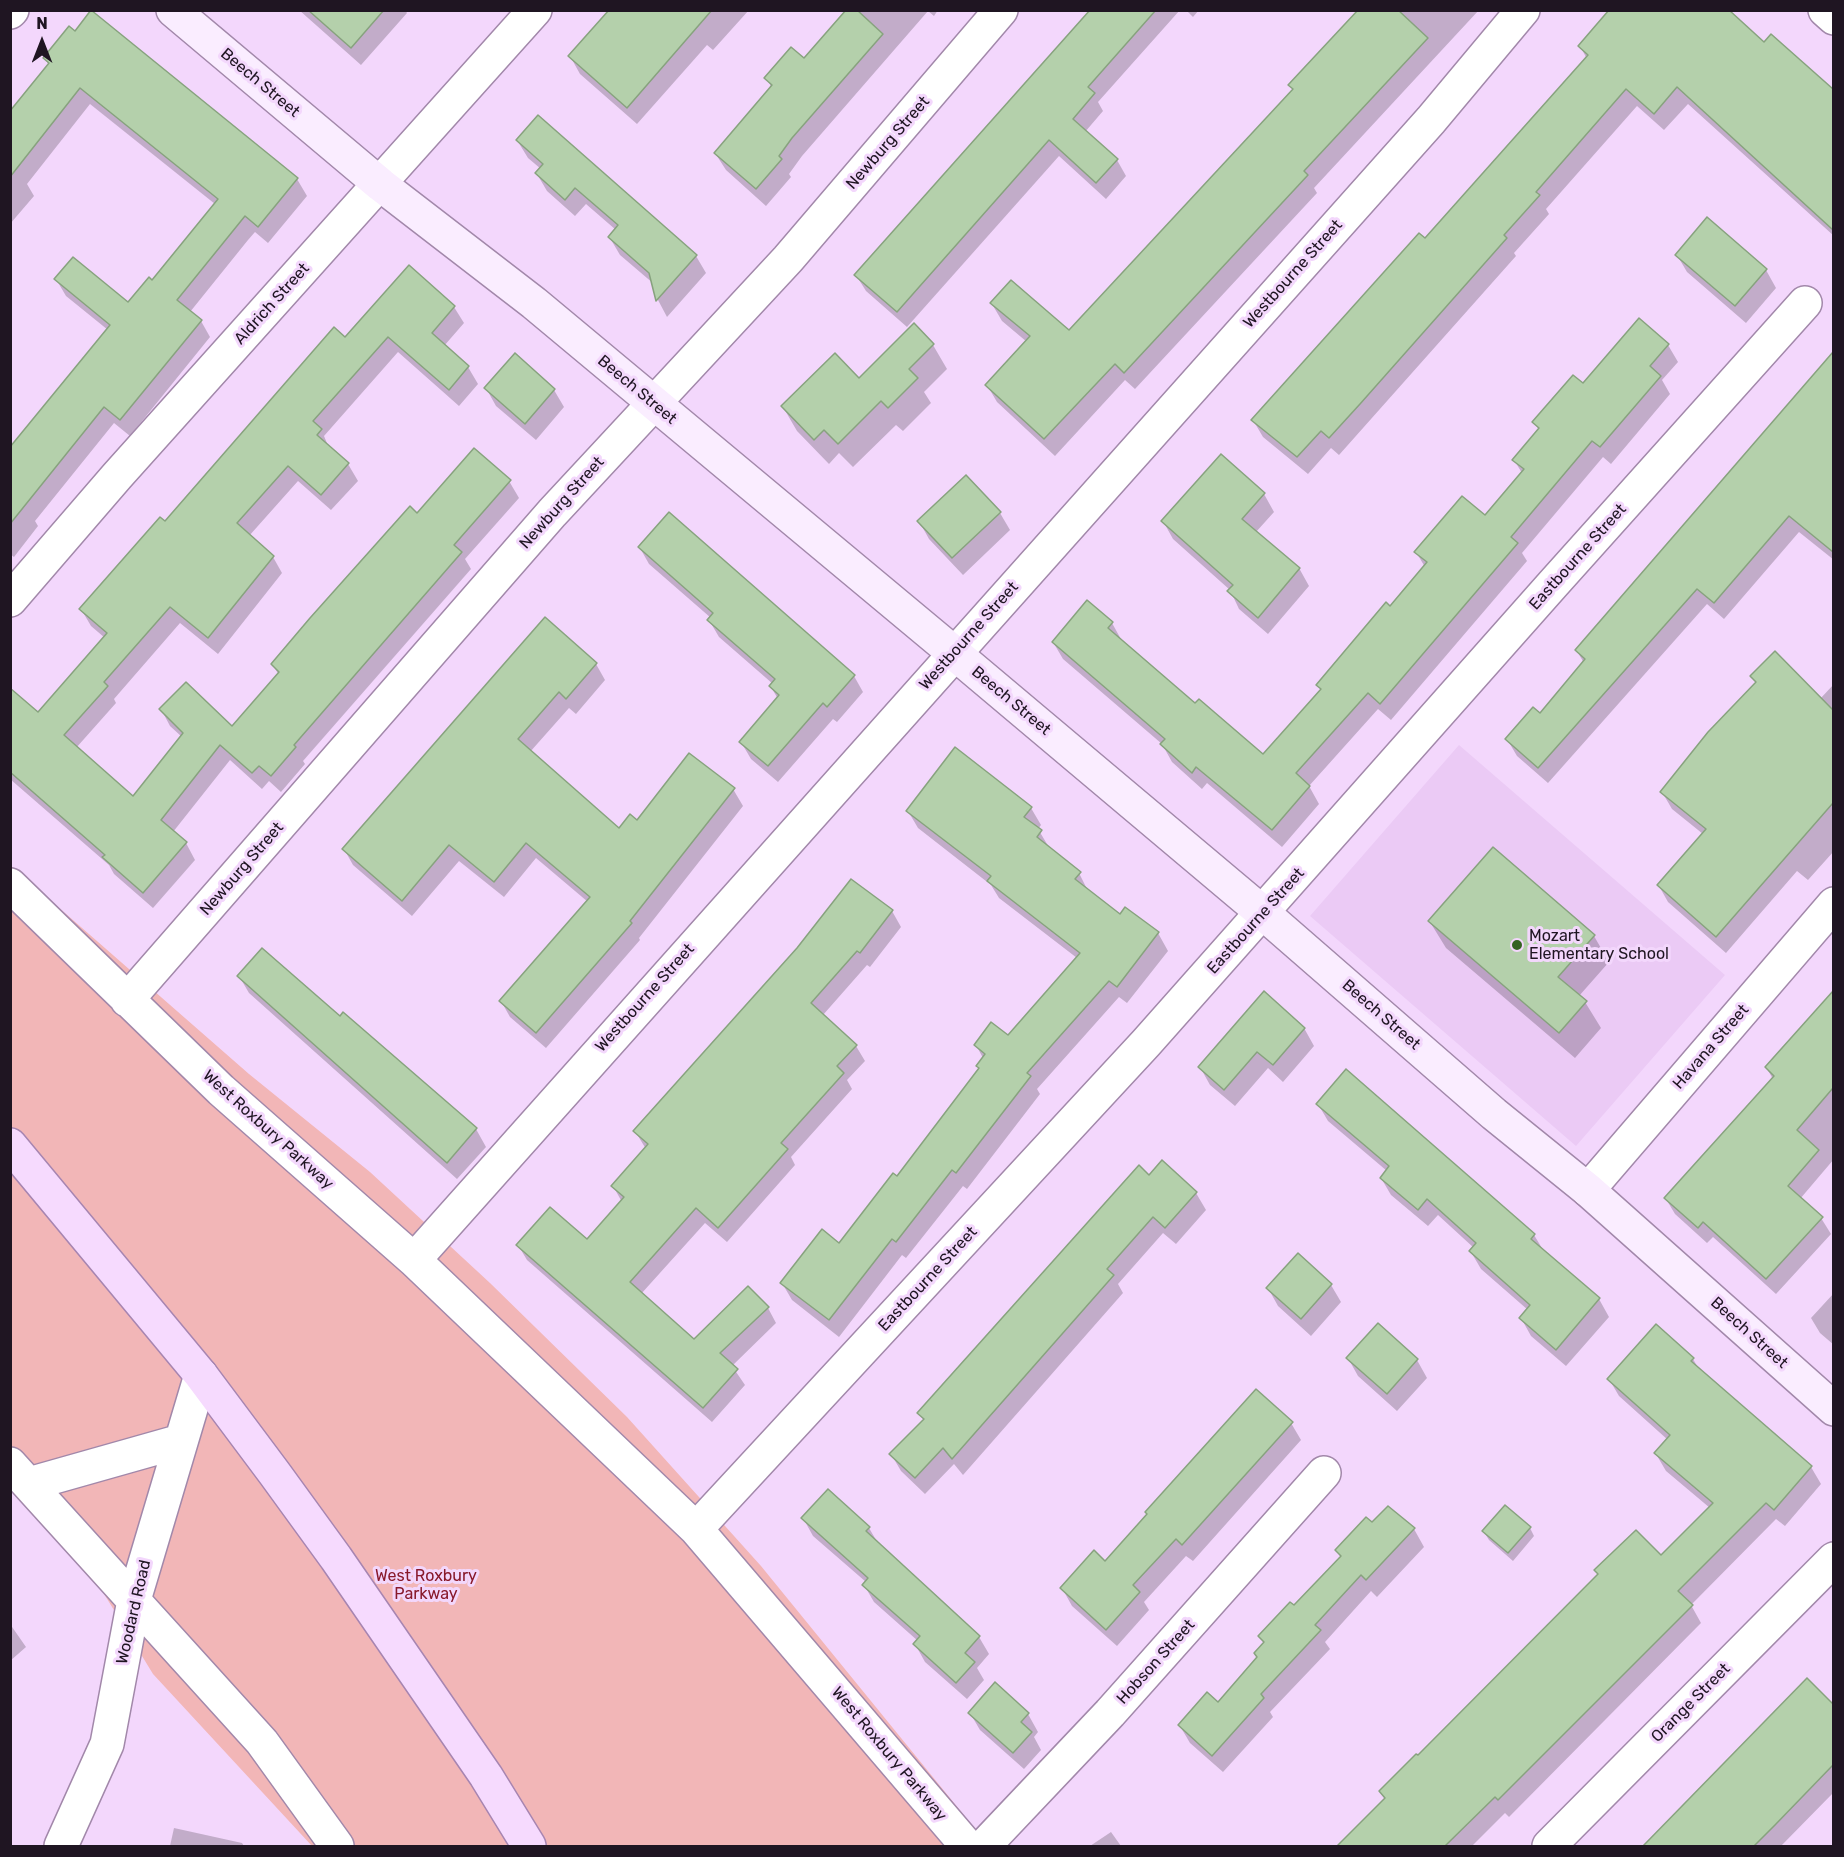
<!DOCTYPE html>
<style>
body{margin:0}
#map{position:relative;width:1844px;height:1857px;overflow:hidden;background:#f3d7fc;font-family:Rubik,sans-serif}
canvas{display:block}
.frame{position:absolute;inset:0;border:12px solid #1f1522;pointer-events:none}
.north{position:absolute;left:12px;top:12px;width:60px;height:60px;-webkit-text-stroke:4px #f3d7fc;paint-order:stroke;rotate:0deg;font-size:16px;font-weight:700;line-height:24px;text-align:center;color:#1f1522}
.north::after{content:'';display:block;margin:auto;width:21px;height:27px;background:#1f1522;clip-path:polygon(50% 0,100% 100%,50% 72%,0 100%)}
</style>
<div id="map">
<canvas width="1844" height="1857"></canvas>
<div class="frame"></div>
<div class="north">N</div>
</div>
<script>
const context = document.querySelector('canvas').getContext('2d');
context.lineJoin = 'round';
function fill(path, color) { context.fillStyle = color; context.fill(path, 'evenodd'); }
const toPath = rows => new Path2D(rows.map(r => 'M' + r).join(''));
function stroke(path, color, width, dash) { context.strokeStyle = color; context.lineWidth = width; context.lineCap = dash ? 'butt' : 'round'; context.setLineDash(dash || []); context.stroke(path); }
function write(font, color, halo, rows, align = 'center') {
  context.font = font + ' Rubik,sans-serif'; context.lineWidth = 6; context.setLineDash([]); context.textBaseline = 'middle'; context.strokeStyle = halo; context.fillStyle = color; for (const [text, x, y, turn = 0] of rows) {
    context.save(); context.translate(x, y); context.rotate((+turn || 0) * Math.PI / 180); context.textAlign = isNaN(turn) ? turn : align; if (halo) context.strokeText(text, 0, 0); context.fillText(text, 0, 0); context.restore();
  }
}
const built = toPath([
 [1459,745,1725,975,1576,1146,1310,916]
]);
const green = toPath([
 [10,865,249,1074,370,1172,490,1283,627,1417,761,1566,989,1846,312,1846,153,1674,87,1566,11,1474]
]);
const shadow = toPath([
 [299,10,405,10,407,13,361,65],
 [611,10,749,10,713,50,707,45,637,124,580,74,570,56],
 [848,10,938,10,934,16,928,11,802,156,789,174,791,177,766,206,726,170,715,153,772,88,766,78,805,61],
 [1092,10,1180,10,1098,102,1103,111,1085,132,1117,160,1126,176,1106,199,1059,156,907,327,866,291,856,275],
 [1186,10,1199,10,1193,17],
 [1360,10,1479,10,1314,188,1317,193,1135,389,1125,380,1055,456,997,402,987,385,1027,342,1002,321,992,304,1069,332,1293,91,1290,85],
 [91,12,297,179,307,196,268,243,255,232,248,240,190,312,201,321,210,337,130,436,114,423,35,521,38,526,14,557,10,554,10,449,108,330,66,296,56,279,128,304,152,282,215,204,90,104,27,184,34,196,10,224,10,113,49,65,44,58,75,33],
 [1771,36,1834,91,1834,236,1688,104,1664,130,1637,106,1546,209,1549,214,1514,253,1516,256,1339,455,1331,448,1308,474,1263,437,1253,420,1425,241,1587,59,1580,46,1764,44],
 [517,140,696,256,706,273,667,317,658,300,654,284,620,255,610,238,616,230,586,204,575,216,547,191,537,174,541,169,528,158],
 [1677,255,1766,270,1776,288,1746,323,1687,272],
 [454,307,464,323,444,346,468,367,478,384,459,406,398,352,324,436,329,448,348,464,358,481,331,510,298,481,249,536,273,557,282,573,218,654,180,623,114,699,116,703,76,748,134,798,182,737,170,726,161,709,232,728,279,675,272,664,417,515,509,481,519,498,465,559,471,569,303,761,305,764,281,792,269,781,262,789,230,760,173,832,186,843,195,860,153,908,114,874,109,865,10,779,10,711,38,714,105,638,91,626,81,609,346,339],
 [933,345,947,369,924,392,931,403,903,431,896,425,853,467,839,453,829,464,797,431,783,407,859,380],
 [1668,345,1678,362,1662,380,1670,394,1611,464,1603,457,1522,553,1527,561,1391,720,1378,709,1309,786,1319,804,1282,847,1207,783,1202,789,1172,762,1162,744,1063,659,1053,642,1088,603,1112,623,1122,641,1195,705,1263,756,1321,691,1318,685,1391,608,1425,567,1416,552,1485,517,1522,473,1514,460,1539,430,1534,422,1583,386],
 [1834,354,1834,560,1799,532,1724,619,1707,604,1548,783,1517,756,1507,739,1540,715,1584,663,1577,651],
 [486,388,554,390,564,407,536,440,496,406],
 [966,477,1000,513,1010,530,963,575,929,539,919,521],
 [1264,494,1274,512,1256,532,1299,568,1309,586,1268,634,1239,609,1230,590,1173,539,1163,521],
 [640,548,854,676,863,692,837,722,833,719,778,782,751,759,741,742,778,699,771,687,773,684,719,637,709,620,711,618,649,564],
 [596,664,605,680,576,714,569,708,530,752,619,831,733,789,743,806,639,938,640,940,546,1048,510,1017,501,1001,588,902,536,858,504,897,459,861,412,916,353,865,344,849],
 [1752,676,1820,699,1834,684,1834,851,1808,880,1797,871,1726,953,1668,902,1659,886,1703,834,1672,809,1662,792,1756,684],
 [1031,808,1041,825,1038,829,1050,849,1079,873,1088,891,1120,916,1158,933,1168,951,1127,1003,1119,997,1037,1089,1040,1094,967,1189,963,1186,906,1258,902,1255,839,1337,792,1300,782,1283,839,1245,897,1178,980,1069,983,1058,976,1045,1009,1037,1077,958,999,898,991,885,918,828,908,811],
 [892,911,901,927,870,967,867,965,823,1015,856,1046,865,1061,847,1080,852,1089,791,1157,795,1165,727,1242,705,1223,641,1294,694,1341,768,1308,776,1323,732,1366,745,1385,712,1422,527,1260,518,1245,587,1241,622,1202,613,1186,646,1149,635,1131],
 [1430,922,1594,936,1609,962,1579,996,1585,1002,1601,1028,1575,1058,1446,948],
 [239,976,340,1018,476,1129,486,1147,457,1179,249,993],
 [1834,993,1834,1159,1800,1199,1821,1218,1831,1234,1776,1294,1713,1237,1707,1243,1675,1214,1666,1199,1773,1079,1766,1067],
 [1304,1028,1314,1046,1283,1082,1268,1068,1235,1106,1210,1085,1200,1067],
 [1318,1104,1534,1235,1545,1253,1599,1299,1609,1317,1566,1366,1531,1336,1521,1318,1528,1310,1481,1269,1471,1252,1474,1248,1438,1215,1428,1226,1391,1195,1381,1178,1387,1171,1328,1121],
 [1162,1162,1196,1193,1206,1210,1176,1244,1163,1233,1118,1284,1123,1293,963,1475,954,1464,925,1494,901,1471,891,1454,924,1421,919,1413],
 [1331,1285,1341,1302,1311,1336,1278,1306,1268,1288],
 [1834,1293,1834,1345,1820,1333,1811,1318],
 [1378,1326,1417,1360,1427,1378,1397,1411,1358,1376,1348,1358],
 [1693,1359,1700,1371,1811,1467,1821,1484,1785,1526,1776,1519,1691,1605,1701,1623,1509,1817,1505,1813,1472,1846,1339,1846,1385,1800,1381,1792,1661,1557,1710,1508,1666,1471,1656,1454,1668,1440,1619,1396,1609,1379],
 [1291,1423,1301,1440,1193,1561,1186,1556,1144,1602,1149,1610,1117,1646,1072,1606,1062,1588,1105,1563],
 [1389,1507,1414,1529,1424,1547,1377,1597,1371,1591,1325,1642,1330,1649,1270,1712,1273,1717,1223,1772,1190,1743,1180,1726,1218,1704,1258,1658,1264,1644,1260,1637,1294,1607,1341,1558,1337,1551,1372,1525],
 [803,1518,869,1528,879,1545,979,1637,989,1654,977,1668,984,1680,967,1699,925,1662,915,1644,918,1641,874,1602,864,1585,866,1582,813,1536],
 [1530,1528,1534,1536,1513,1561,1489,1540,1484,1532],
 [10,1624,26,1647,10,1661],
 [1807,1681,1834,1706,1834,1792,1781,1846,1645,1846],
 [995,1684,1028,1714,1038,1732,1034,1737,1041,1750,1024,1769,980,1730,970,1713],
 [174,1828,242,1843,244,1846,170,1846],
 [1111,1832,1121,1846,1090,1846]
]);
const building = toPath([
 [91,10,298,178,258,227,245,216,177,300,202,320,120,420,104,407,10,524,10,447,110,325,54,279,73,257,128,302,149,277,152,280,218,199,80,88,10,177,10,111,49,63,43,58,69,26,75,31,91,10],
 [308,10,384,10,351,48,308,10],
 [609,10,712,10,627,108,568,56,609,10],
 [846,10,857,10,883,34,792,138,779,156,782,159,756,189,714,153,772,85,764,78,791,47,804,58,846,10],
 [1090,10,1156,10,1088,87,1095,93,1073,119,1118,159,1096,183,1049,140,897,312,854,275,1090,10],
 [1358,10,1398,10,1428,38,1304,171,1308,175,1124,373,1115,364,1044,439,985,385,1030,336,990,303,1011,280,1069,330,1293,89,1288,85,1358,10],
 [1609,10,1729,10,1764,42,1771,34,1833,89,1833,230,1677,87,1654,114,1626,89,1536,192,1540,195,1504,235,1507,238,1360,404,1329,438,1321,431,1297,457,1251,420,1419,233,1425,238,1588,55,1578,46,1609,10],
 [538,115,697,255,656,301,649,273,608,237,618,225,575,188,565,200,535,173,543,164,516,140,538,115],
 [1707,217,1767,269,1735,306,1675,255,1707,217],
 [409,265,455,306,432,333,469,366,449,390,388,337,313,421,322,429,317,435,349,463,321,495,288,466,237,523,274,556,208,638,170,607,104,682,108,686,64,735,133,796,183,733,159,709,186,682,232,726,279,672,271,664,310,618,410,506,417,513,474,448,511,480,454,545,462,552,294,745,296,747,271,776,259,766,252,773,220,745,161,820,187,842,143,893,102,857,105,855,10,772,10,688,38,712,107,633,79,609,160,517,165,521,334,327,345,337,409,265],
 [1639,318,1669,344,1650,366,1661,376,1600,447,1592,441,1511,537,1518,543,1380,704,1368,693,1296,773,1310,786,1272,830,1196,767,1192,773,1160,744,1165,739,1052,642,1087,600,1113,622,1108,628,1195,703,1199,699,1263,754,1321,689,1316,685,1386,602,1390,606,1427,562,1414,552,1462,496,1485,515,1524,469,1512,460,1539,428,1532,422,1573,375,1583,383,1639,318],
 [914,323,934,344,909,369,918,378,888,408,881,401,838,444,824,430,814,440,781,406,835,353,859,378,914,323],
 [1833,352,1833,552,1789,516,1714,603,1697,589,1538,768,1505,739,1533,707,1540,713,1585,659,1575,650,1833,352],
 [515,353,555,389,525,424,484,388,515,353],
 [1221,454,1265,493,1242,519,1300,568,1258,618,1227,591,1233,585,1161,521,1221,454],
 [966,475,1001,512,952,558,917,521,966,475],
 [669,512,855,675,827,707,823,703,768,766,739,742,779,695,769,686,775,679,707,620,713,613,638,547,669,512],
 [545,617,597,663,566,699,559,692,518,739,619,828,630,814,637,820,689,753,735,788,630,921,632,923,536,1033,499,1001,590,897,526,843,494,882,449,845,402,901,342,849,545,617],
 [1775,651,1833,710,1833,803,1716,937,1657,885,1706,829,1660,792,1708,732,1756,682,1750,676,1775,651],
 [955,747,1032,807,1024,817,1042,830,1037,837,1081,872,1075,879,1120,914,1125,907,1159,932,1117,987,1109,981,1027,1073,1031,1076,956,1173,952,1170,896,1242,892,1239,829,1320,780,1283,822,1229,839,1243,893,1173,897,1176,979,1068,976,1066,985,1054,974,1045,991,1022,1008,1035,1080,953,987,881,991,876,906,811,955,747],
 [1493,847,1595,935,1558,977,1587,1001,1559,1033,1428,921,1493,847],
 [851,879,893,910,860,953,857,951,811,1003,857,1045,837,1066,844,1073,781,1143,788,1149,718,1228,696,1208,630,1282,694,1339,748,1286,769,1307,720,1353,738,1369,703,1408,516,1245,550,1207,587,1239,624,1197,611,1186,648,1144,633,1131,797,948,851,879],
 [262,948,340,1016,343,1012,477,1128,447,1163,237,976,262,948],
 [1264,991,1305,1028,1273,1065,1257,1052,1224,1090,1198,1067,1264,991],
 [1833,991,1833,1088,1797,1130,1819,1150,1788,1186,1823,1217,1766,1279,1703,1222,1698,1228,1664,1198,1774,1076,1765,1067,1833,991],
 [1346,1069,1535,1234,1531,1239,1600,1298,1556,1350,1519,1318,1530,1305,1469,1251,1476,1243,1427,1199,1418,1210,1380,1178,1389,1166,1316,1104,1346,1069],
 [1162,1160,1197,1192,1165,1228,1153,1217,1107,1269,1114,1275,952,1459,943,1448,915,1478,889,1454,924,1419,917,1413,1139,1165,1149,1175,1162,1160],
 [1298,1253,1332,1284,1301,1319,1266,1288,1298,1253],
 [1378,1323,1418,1359,1387,1394,1346,1358,1378,1323],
 [1656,1324,1694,1358,1691,1361,1812,1466,1774,1510,1766,1503,1678,1591,1693,1605,1498,1800,1495,1797,1445,1846,1337,1846,1385,1798,1379,1791,1416,1754,1418,1755,1598,1574,1594,1570,1636,1530,1661,1555,1713,1503,1654,1453,1670,1435,1607,1379,1656,1324],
 [1256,1389,1293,1422,1182,1545,1176,1539,1133,1585,1140,1592,1106,1630,1060,1588,1094,1550,1105,1561,1147,1514,1145,1512,1256,1389],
 [828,1489,870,1527,866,1531,980,1636,965,1653,975,1662,956,1683,913,1644,920,1636,862,1585,868,1578,801,1518,828,1489],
 [1505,1505,1531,1527,1508,1553,1482,1531,1505,1505],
 [1388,1506,1415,1528,1366,1580,1361,1575,1315,1625,1321,1630,1261,1694,1264,1698,1212,1756,1178,1725,1207,1692,1218,1702,1257,1657,1254,1653,1264,1642,1258,1636,1290,1602,1294,1605,1341,1556,1335,1550,1366,1517,1372,1522,1388,1506],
 [1807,1678,1833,1704,1833,1765,1775,1825,1754,1846,1643,1846,1807,1678],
 [995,1682,1029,1713,1021,1722,1032,1732,1013,1753,968,1713,995,1682]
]);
const street = toPath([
 [1825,10,1834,18],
 [10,12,12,10],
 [10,600,117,476,535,10],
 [10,885,221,1090,414,1260,696,1529,967,1846],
 [127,1000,552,513,788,259,1001,10],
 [1588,1190,1834,904],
 [414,1260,1431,120,1523,10],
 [10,1464,262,1742,337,1846],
 [29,1484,181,1441],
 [696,1529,1146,1043,1553,584,1805,303],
 [61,1846,107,1744,134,1600,201,1375],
 [984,1846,1110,1713,1324,1473],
 [1549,1846,1834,1559]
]);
const secondary = toPath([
 [173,10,381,185,534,303,954,653,1263,913,1494,1114,1588,1190,1834,1409]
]);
const primary = toPath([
 [10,1145,201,1375,275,1474,336,1558,486,1776,529,1846]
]);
const markers = [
 [1517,945,6,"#346323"]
];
const streetNames = [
 ["Beech Street",260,83,40],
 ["Newburg Street",888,143,-49],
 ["Westbourne Street",1293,274,-48],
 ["Aldrich Street",272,304,-48],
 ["Beech Street",637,390,40],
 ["Newburg Street",562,503,-48],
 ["Eastbourne Street",1578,557,-48],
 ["Westbourne Street",969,636,-48],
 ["Beech Street",1011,701,40],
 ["Newburg Street",242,869,-49],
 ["Eastbourne Street",1256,921,-48],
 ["Westbourne Street",645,998,-48],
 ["Beech Street",1381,1015,41],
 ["Havana Street",1711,1047,-49],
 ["West Roxbury Parkway",268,1130,42],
 ["Eastbourne Street",928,1279,-47],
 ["Beech Street",1749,1333,42],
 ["Woodard Road",134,1612,-77],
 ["Hobson Street",1156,1662,-48],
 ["Orange Street",1691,1703,-45],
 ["West Roxbury Parkway",889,1754,50]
];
const poiNames = [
 ["Mozart",1529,936],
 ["Elementary School",1529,954]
];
const parkNames = [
 ["West Roxbury",426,1576],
 ["Parkway",426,1594]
];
fill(built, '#ebcaf5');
fill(green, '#f2b6b7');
fill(shadow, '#0003');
fill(building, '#b4d0ab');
stroke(building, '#87a27e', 1.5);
stroke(street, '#a288aa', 36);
stroke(secondary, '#a288aa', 36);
stroke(primary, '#a785b1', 36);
stroke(street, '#fff', 33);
stroke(secondary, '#faedff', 33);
stroke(primary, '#f6dafe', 33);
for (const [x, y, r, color] of markers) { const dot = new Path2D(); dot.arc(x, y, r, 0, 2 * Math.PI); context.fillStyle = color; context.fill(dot); stroke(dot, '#f3d7fc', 2); }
write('16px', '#1f1522', '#f3d7fc', streetNames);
write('16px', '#1f1522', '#f3d7fc', poiNames, 'left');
write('16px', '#88192b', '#f3d7fc', parkNames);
</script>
